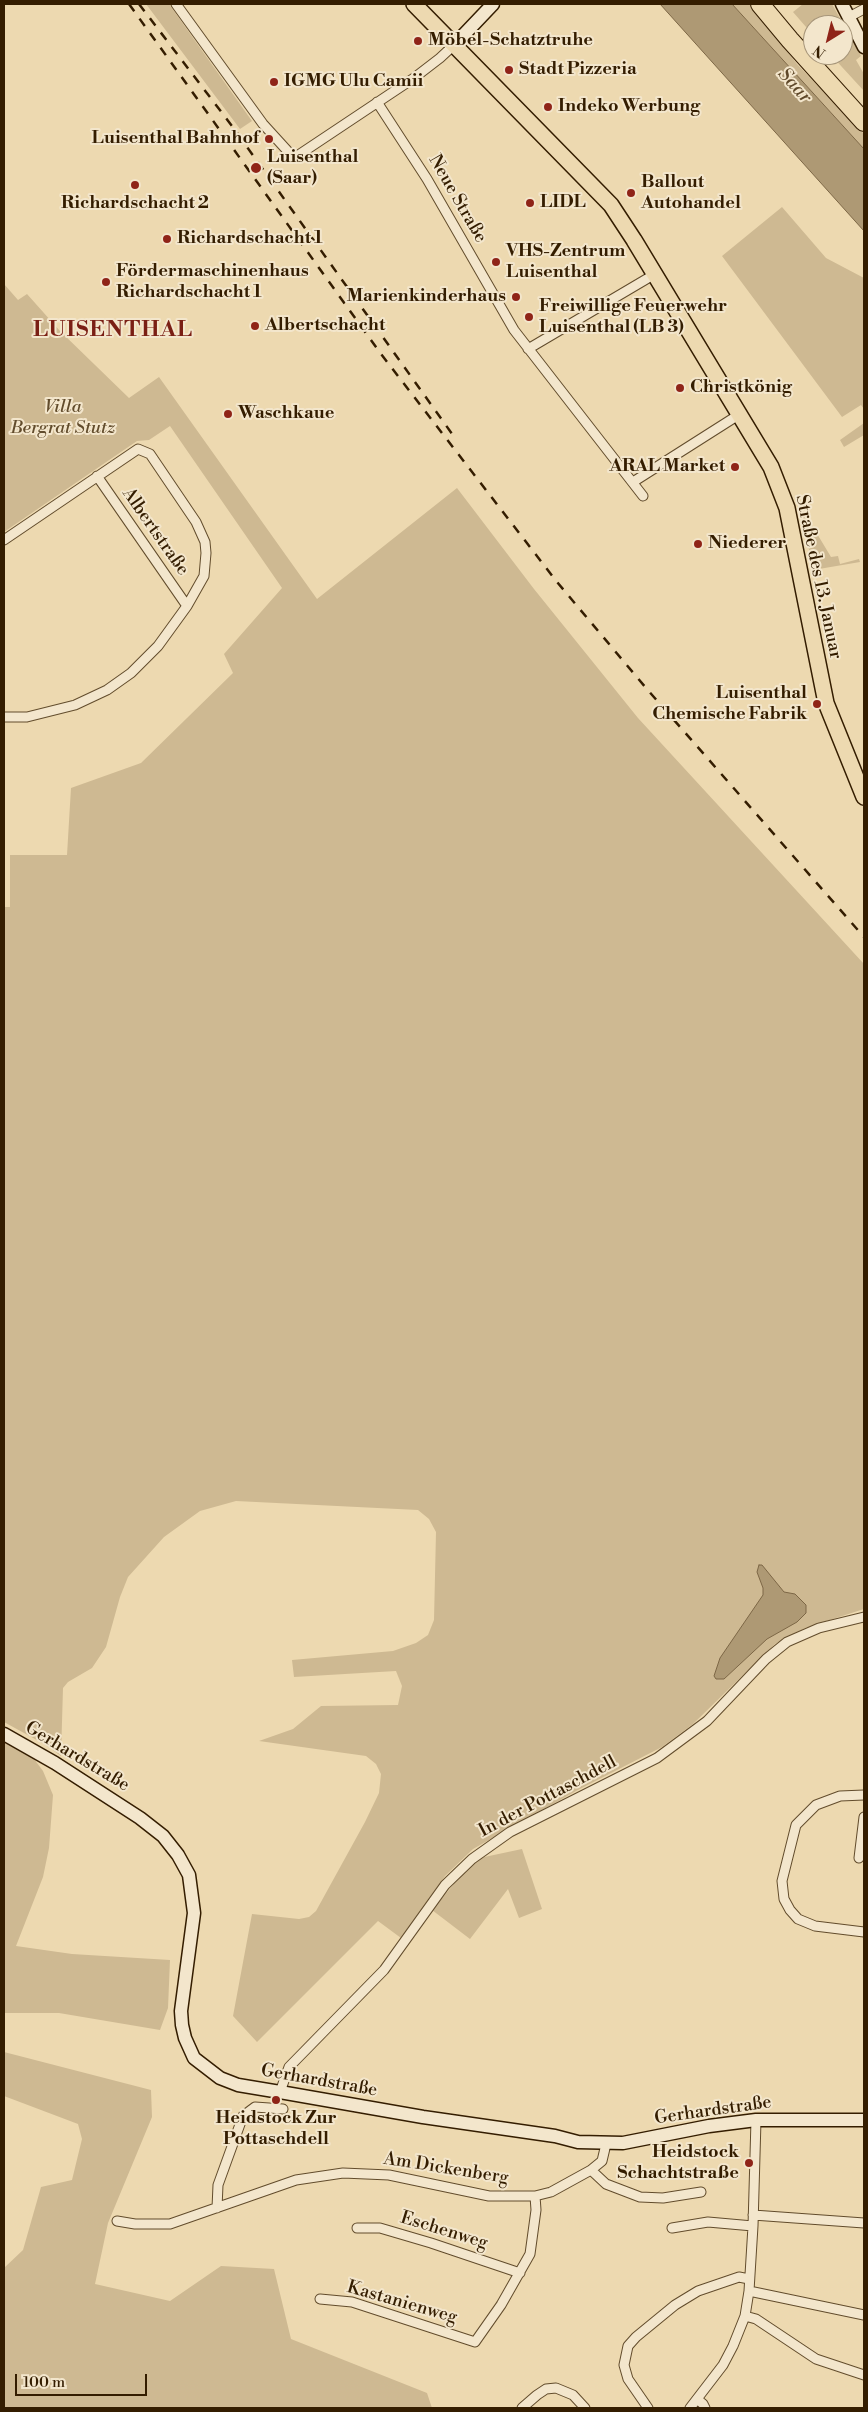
<!DOCTYPE html>
<meta charset="utf-8">
<style>
body{margin:0}
#map{position:relative;width:868px;height:2412px;overflow:hidden;background:#edd9b0;font-family:"Libre Bodoni",serif}
canvas{display:block}
.frame{position:absolute;inset:0;border:5px solid #341d00;pointer-events:none}
.north{position:absolute;left:803px;top:15px;width:50px;height:50px;box-sizing:border-box;background:#f3e6cc;border:1px solid #a7967a;border-radius:50%;rotate:216deg;font-size:14px;font-weight:700;line-height:20px;text-align:center;color:#341d00}
.north::after{content:'';display:block;margin:auto;width:18px;height:22px;background:#8f2418;clip-path:polygon(50% 0,100% 100%,50% 72%,0 100%)}
.scale{position:absolute;left:15px;top:2374px;width:132px;height:22px;box-sizing:border-box;border:2px solid #341d00;border-top:0;padding-left:6px;font-size:15px;line-height:18px;white-space:nowrap;color:#341d00;-webkit-text-stroke:4px #f3e6cc;paint-order:stroke}
</style>
<div id="map">
<canvas width="868" height="2412"></canvas>
<div class="frame"></div>
<div class="north">N</div>
<div class="scale">100 m</div>
</div>
<script>
const context = document.querySelector('canvas').getContext('2d');
context.lineJoin = 'round';
function fill(path, color) { context.fillStyle = color; context.fill(path, 'evenodd'); }
const toPath = rows => new Path2D(rows.map(r => 'M' + r).join(''));
function stroke(path, color, width, dash) { context.strokeStyle = color; context.lineWidth = width; context.lineCap = dash ? 'butt' : 'round'; context.setLineDash(dash || []); context.stroke(path); }
function write(font, color, halo, rows, align = 'center') {
  context.font = font + ' "Libre Bodoni",serif'; context.lineWidth = 4; context.setLineDash([]); context.textBaseline = 'middle'; context.strokeStyle = halo; context.fillStyle = color; for (const [text, x, y, turn = 0] of rows) {
    context.save(); context.translate(x, y); context.rotate((+turn || 0) * Math.PI / 180); context.textAlign = isNaN(turn) ? turn : align; if (halo) context.strokeText(text, 0, 0); context.fillText(text, 0, 0); context.restore();
  }
}
const green = toPath([
 [146,4,169,4,252,121,240,129],
 [732,4,750,4,797,64,864,134,864,149],
 [803,4,832,4,861,56,856,60,864,74,864,91,831,55,843,55,843,25,813,25,813,35,793,12],
 [782,207,826,258,864,278,864,409,861,405,842,417,722,256],
 [4,284,18,300,27,294,60,331,129,398,159,377,317,599,457,488,534,589,638,718,864,964,864,1609,805,1628,775,1644,693,1724,662,1747,576,1791,473,1849,445,1876,401,1938,378,1921,257,2042,233,2016,252,1914,299,1919,309,1917,316,1911,365,1822,379,1793,381,1774,376,1764,366,1756,259,1741,293,1729,321,1706,398,1705,402,1686,396,1671,294,1677,292,1660,393,1651,416,1643,428,1635,434,1620,436,1532,429,1519,418,1510,236,1501,200,1511,164,1537,128,1577,120,1597,106,1647,92,1668,68,1682,63,1688,61,1756,44,1744,4,1722,4,907,10,907,10,855,67,855,71,788,141,763,233,673,224,654,282,588,170,426,149,440,137,441,4,532],
 [864,423,864,435,844,447,840,440],
 [805,506,810,508,804,512,831,557,838,556,840,564,859,559,860,562,813,570,801,509],
 [4,1741,31,1755,43,1771,53,1795,49,1848,43,1877,16,1946,72,1954,170,1960,168,2008,160,2030,59,2013,4,2013],
 [522,1849,542,1909,519,1918,508,1889,470,1939,432,1910,475,1859],
 [4,2052,151,2090,152,2117,108,2223,95,2284,170,2301,221,2266,274,2269,291,2339,427,2393,432,2408,4,2408,4,2268,23,2250,41,2187,72,2180,82,2139,78,2124,4,2096]
]);
const water = toPath([
 [660,4,732,4,864,149,864,231,660,4],
 [759,1565,762,1565,784,1592,795,1594,806,1605,806,1613,797,1622,767,1639,724,1679,716,1679,714,1676,720,1658,763,1595,763,1588,757,1572,759,1565]
]);
const street = toPath([
 [176,4,263,124,294,158,414,78,440,58,455,44],
 [849,17,864,9],
 [377,102,427,179,514,330,643,496],
 [528,349,655,274],
 [97,476,187,606],
 [633,482,740,414],
 [4,540,138,449,150,454,196,522,205,542,206,553,204,576,187,606,158,646,131,673,107,690,75,705,27,717,4,717],
 [864,1795,840,1796,816,1805,796,1825,782,1881,784,1899,790,1910,798,1919,815,1926,864,1932],
 [859,1858,864,1817],
 [280,2092,289,2067,384,1970,445,1885,472,1859,510,1832,657,1758,707,1721,766,1659,787,1642,819,1628,864,1617],
 [591,2170,606,2184,640,2197,663,2198,701,2192],
 [217,2208,218,2185,243,2116,255,2107,283,2109],
 [753,2215,864,2223],
 [117,2221,135,2224,170,2224,296,2180,343,2173,389,2175,489,2196,535,2196,551,2192,591,2170,602,2161,606,2144],
 [357,2228,380,2228,431,2243,520,2273],
 [672,2228,708,2222,753,2226],
 [749,2291,864,2315],
 [320,2299,352,2302,475,2342,501,2305,530,2254,536,2210,535,2196],
 [745,2316,756,2319,816,2359,864,2375],
 [697,2399,703,2404,705,2408],
 [522,2408,537,2395,546,2389,556,2388,573,2395,585,2408],
 [648,2408,628,2379,624,2365,628,2346,636,2337,675,2305,698,2291,739,2277,749,2279],
 [690,2408,723,2365,733,2346,745,2316,749,2291,753,2226,756,2120]
]);
const secondary = toPath([
 [842,4,864,47],
 [455,44,493,4],
 [4,1734,55,1763,140,1818,163,1836,178,1855,189,1875,194,1913,181,2011,182,2025,185,2038,194,2058,220,2078,238,2085,280,2092,423,2117,555,2136,578,2142,623,2143,709,2126,756,2120,864,2120]
]);
const primary = toPath([
 [414,4,611,205,634,240,771,467,787,508,826,703,864,797]
]);
const highway = toPath([
 [760,4,790,40,864,122]
]);
const rail = toPath([
 [129,4,381,354,557,582,646,688,864,937],
 [139,4,232,126,455,438]
]);
const markers = [
 [418,41,5,"#8f2418"],
 [509,70,5,"#8f2418"],
 [274,82,5,"#8f2418"],
 [548,107,5,"#8f2418"],
 [269,139,5,"#8f2418"],
 [256,168,6,"#8f2418"],
 [135,185,5,"#8f2418"],
 [631,193,5,"#8f2418"],
 [530,203,5,"#8f2418"],
 [167,239,5,"#8f2418"],
 [496,262,5,"#8f2418"],
 [106,282,5,"#8f2418"],
 [516,297,5,"#8f2418"],
 [529,317,5,"#8f2418"],
 [255,326,5,"#8f2418"],
 [680,388,5,"#8f2418"],
 [228,414,5,"#8f2418"],
 [735,467,5,"#8f2418"],
 [698,544,5,"#8f2418"],
 [817,704,5,"#8f2418"],
 [276,2100,5,"#8f2418"],
 [749,2163,5,"#8f2418"]
];
const poiNames = [
 ["Möbel-Schatztruhe",428,41],
 ["Stadt Pizzeria",519,70],
 ["IGMG Ulu Camii",284,82],
 ["Indeko Werbung",558,107],
 ["Luisenthal Bahnhof",259,139,"right"],
 ["Luisenthal",267,158],
 ["(Saar)",267,179],
 ["Ballout",641,183],
 ["Autohandel",641,204],
 ["LIDL",540,203],
 ["Richardschacht 2",135,204,"center"],
 ["Richardschacht 1",177,239],
 ["VHS-Zentrum",506,252],
 ["Luisenthal",506,273],
 ["Fördermaschinenhaus",116,272],
 ["Richardschacht 1",116,293],
 ["Marienkinderhaus",506,297,"right"],
 ["Freiwillige Feuerwehr",539,307],
 ["Luisenthal (LB 3)",539,328],
 ["Albertschacht",265,326],
 ["Christkönig",690,388],
 ["Waschkaue",238,414],
 ["ARAL Market",725,467,"right"],
 ["Niederer",708,544],
 ["Luisenthal",807,694,"right"],
 ["Chemische Fabrik",807,715,"right"],
 ["Heidstock Zur",276,2119,"center"],
 ["Pottaschdell",276,2140,"center"],
 ["Heidstock",739,2153,"right"],
 ["Schachtstraße",739,2174,"right"]
];
const streetNames = [
 ["Neue Straße",457,199,60],
 ["Albertstraße",155,532,55],
 ["Straße des 13. Januar",818,577,78],
 ["Gerhardstraße",77,1757,31],
 ["In der Pottaschdell",548,1797,-28],
 ["Gerhardstraße",319,2081,10],
 ["Gerhardstraße",713,2111,-8],
 ["Am Dickenberg",446,2169,9],
 ["Eschenweg",444,2231,17],
 ["Kastanienweg",402,2303,16]
];
const parkNames = [
 ["Villa",63,408],
 ["Bergrat Stutz",63,429]
];
const waterNames = [
 ["Saar",794,86,48]
];
const districtNames = [
 ["LUISENTHAL",113,331]
];
fill(green, '#ceb992');
fill(water, '#ae9974');
stroke(water, '#7d6746', 1);
stroke(street, '#624c2c', 11);
stroke(secondary, '#341d00', 15);
stroke(primary, '#341d00', 18);
stroke(highway, '#341d00', 20);
stroke(street, '#f3e6cc', 9);
stroke(secondary, '#f3e6cc', 12);
stroke(primary, '#edd9b0', 15);
stroke(highway, '#edd9b0', 18);
stroke(rail, '#341d00', 2.5, [9, 9]);
for (const [x, y, r, color] of markers) { const dot = new Path2D(); dot.arc(x, y, r, 0, 2 * Math.PI); context.fillStyle = color; context.fill(dot); stroke(dot, '#f3e6cc', 2); }
write('bold 18px', '#341d00', '#f3e6cc', poiNames, 'left');
write('18px', '#341d00', '#f3e6cc', streetNames);
write('italic 18px', '#624c2c', '#f3e6cc', parkNames);
write('italic 19px', '#5f4829', '#f3e6cc', waterNames);
context.letterSpacing = '1px';
write('bold 22px', '#7a1f14', '#f3e6cc', districtNames);
context.letterSpacing = '0px';
</script>
